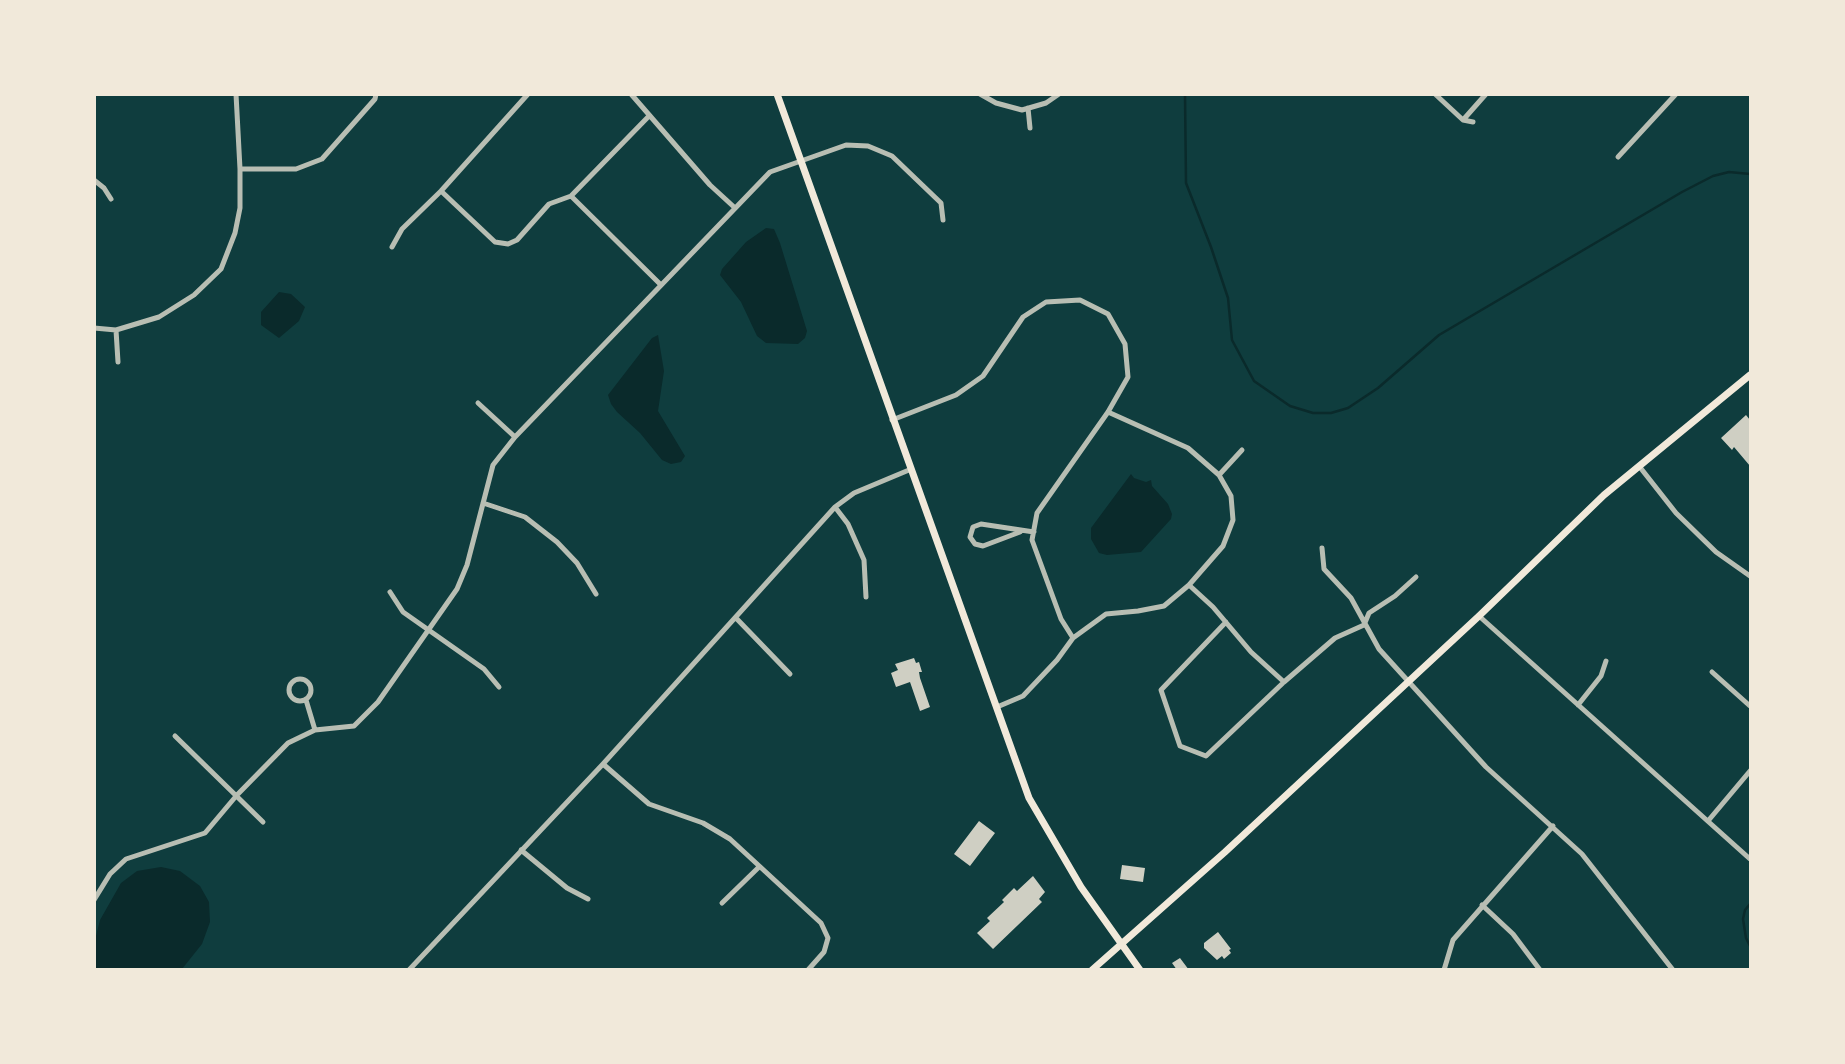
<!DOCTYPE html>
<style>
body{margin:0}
#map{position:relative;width:1845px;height:1064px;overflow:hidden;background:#0f3d3e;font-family:"Source Serif 4",serif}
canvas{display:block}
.frame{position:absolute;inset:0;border:96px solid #f1e9da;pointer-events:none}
</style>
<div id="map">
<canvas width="1845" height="1064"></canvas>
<div class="frame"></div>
</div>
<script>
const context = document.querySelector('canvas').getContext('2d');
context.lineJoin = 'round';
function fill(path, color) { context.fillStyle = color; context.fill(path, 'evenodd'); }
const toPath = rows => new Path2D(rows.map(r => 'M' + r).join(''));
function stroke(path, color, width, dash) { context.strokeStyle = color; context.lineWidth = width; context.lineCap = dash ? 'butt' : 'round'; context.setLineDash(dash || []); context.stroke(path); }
const water = toPath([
 [766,228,774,229,780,243,807,331,805,338,798,344,766,343,757,336,741,302,720,275,722,269,746,242],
 [279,292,291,294,305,307,299,321,279,338,261,325,261,312],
 [658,335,664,371,658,411,685,456,681,462,671,464,662,460,640,433,617,412,611,404,608,395,652,338],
 [1131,474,1134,478,1146,482,1151,480,1152,486,1168,504,1172,514,1171,519,1141,552,1107,555,1099,553,1091,539,1091,528],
 [161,867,180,871,200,886,209,902,210,922,202,944,182,969,95,969,95,940,100,920,121,883,137,871]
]);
const stream = toPath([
 [1185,94,1186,183,1211,247,1228,298,1232,340,1254,381,1290,406,1313,413,1331,413,1348,408,1378,388,1439,335,1682,192,1713,176,1729,172,1750,174],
 [1750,904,1745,910,1743,919,1746,938,1750,946]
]);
const building = toPath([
 [1746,415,1750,420,1750,466,1734,447,1732,450,1721,438],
 [914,658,916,663,919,662,922,672,919,672,920,678,930,707,920,711,910,682,896,687,891,673,898,670,895,664],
 [979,821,995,833,970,866,954,854],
 [1122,865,1145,868,1143,882,1120,879],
 [1033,876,1045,892,1039,899,1042,902,993,949,977,933,990,921,987,918,1004,902,1002,900,1014,888,1017,891],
 [1218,932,1231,949,1229,950,1231,953,1224,959,1222,956,1217,960,1204,948,1204,943],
 [1180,958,1189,970,1177,970,1172,963]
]);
const minor = toPath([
 [631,94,710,185,734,207],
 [980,94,996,103,1022,110,1046,103,1059,94],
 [1435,94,1463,120,1473,122],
 [1028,108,1030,128],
 [1463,120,1486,94],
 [1618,157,1676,94],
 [240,169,296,169,322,159,375,99,376,94],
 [94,180,104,188,111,199],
 [441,191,495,242,508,244,517,240,549,204,571,196,649,116],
 [571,196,661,285],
 [392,247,402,229,441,191,528,94],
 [94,328,116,330,159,317,194,295,221,269,235,233,240,208,240,169,236,94],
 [116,330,118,362],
 [478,403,515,437],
 [892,420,956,395,983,376,1023,317,1046,302,1080,300,1108,314,1125,344,1128,377,1108,412,1037,513,1032,540,1061,619,1073,638],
 [1639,466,1676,513,1716,552,1750,576],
 [1219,475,1242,450],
 [483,503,525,517,557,542,577,563,596,594],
 [835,507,848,524,864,560,866,597],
 [1020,532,983,546,975,544,970,537,973,527,981,524,1034,532],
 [1322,548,1324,569,1351,598,1379,649,1486,767,1582,854,1673,970],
 [1189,585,1213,607,1251,652,1284,682],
 [390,592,403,612,484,669,499,687],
 [1479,616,1750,859],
 [736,618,790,674],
 [1226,622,1161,690,1180,746,1206,756,1284,682,1335,638,1364,625,1369,613,1395,596,1416,577],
 [1712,672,1750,706],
 '289 690a11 11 0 1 1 22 0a11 11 0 1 1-22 0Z',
 [306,700,315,730],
 [1578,705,1601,676,1606,661],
 [997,707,1023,696,1057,660,1073,638,1106,614,1138,611,1164,606,1189,585,1223,546,1233,520,1231,496,1219,475,1188,448,1108,412],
 [175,736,263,822],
 [603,764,649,804,703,823,730,839,821,923,828,938,824,952,808,970],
 [1708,821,1750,771],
 [521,850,567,888,588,899],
 [94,900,110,874,126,859,205,833,237,795,288,743,315,730,354,726,378,702,457,589,467,565,493,465,515,437,770,172,846,145,868,146,892,156,941,203,943,220],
 [722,903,759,867],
 [1482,905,1513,934,1540,970],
 [409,970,603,764,835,507,854,493,909,470],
 [1444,970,1453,940,1553,826]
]);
const secondary = toPath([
 [777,94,1029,798,1081,887,1140,970],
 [1092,970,1225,852,1479,616,1604,495,1750,375]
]);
fill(water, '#0a2a2b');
stroke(stream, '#0a2a2b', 2.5);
fill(building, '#cfcfc3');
stroke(minor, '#b8beb3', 5);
stroke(secondary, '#f1e9da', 7);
</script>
